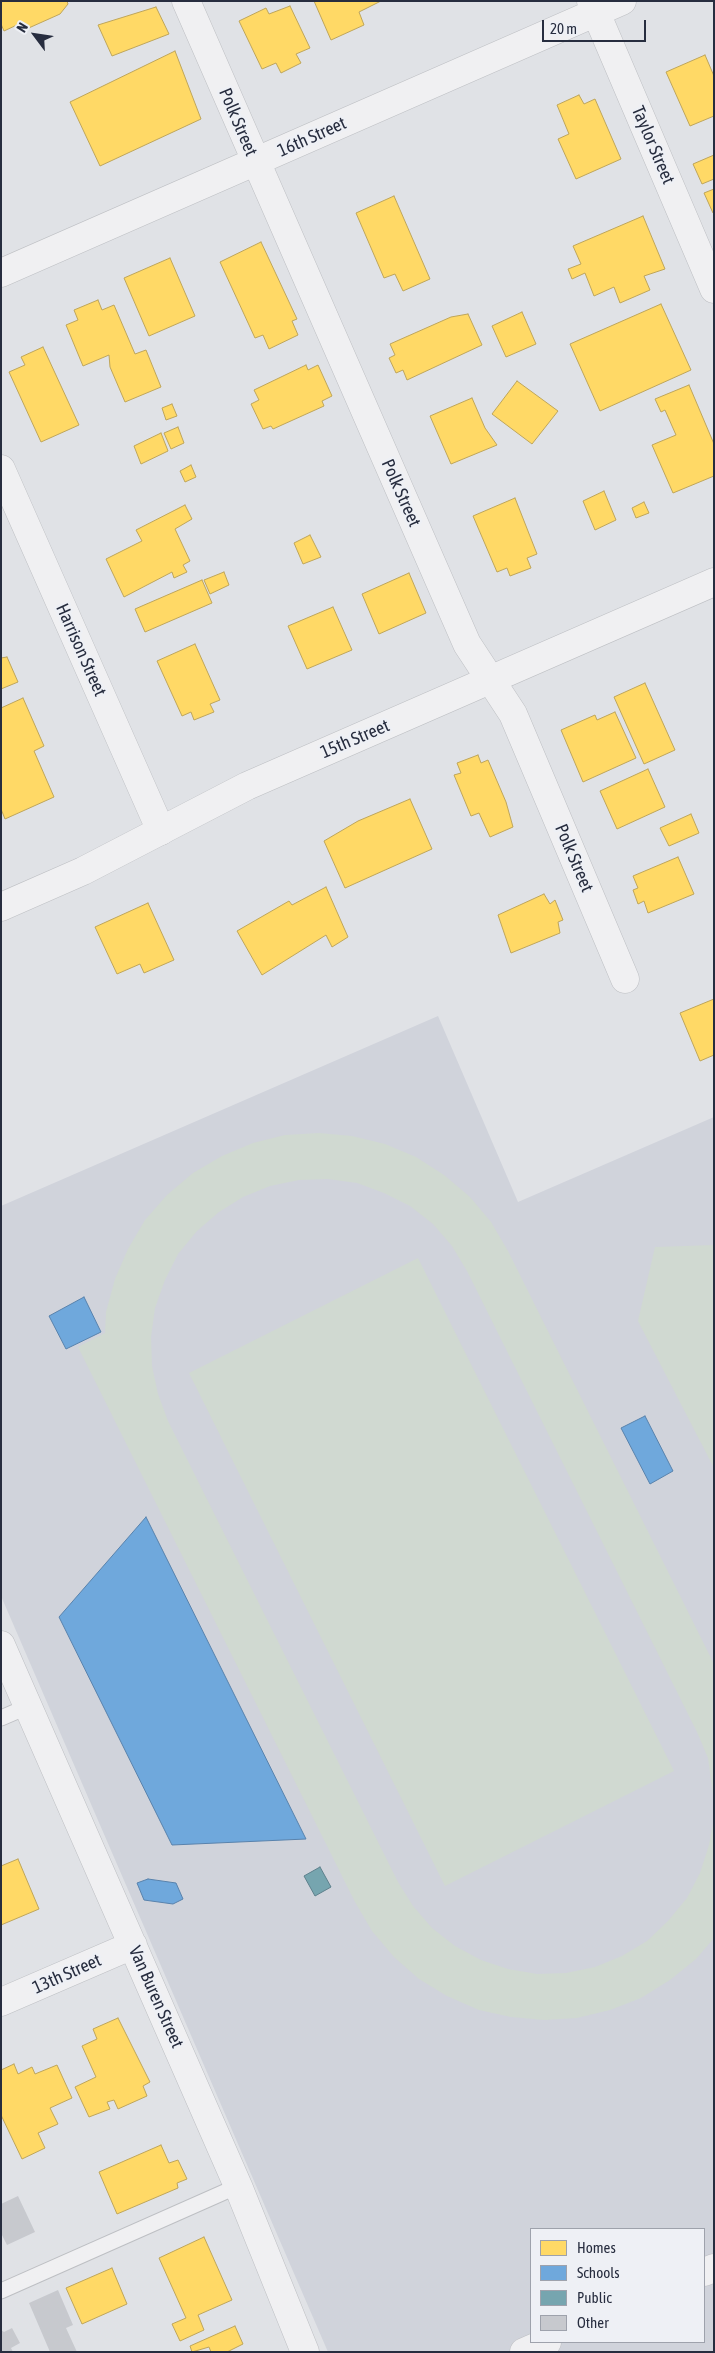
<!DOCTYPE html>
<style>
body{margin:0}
#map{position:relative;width:715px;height:2353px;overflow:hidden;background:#e0e2e6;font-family:"Asap Condensed",sans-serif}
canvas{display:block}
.frame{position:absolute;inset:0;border:2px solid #272d3f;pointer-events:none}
.legend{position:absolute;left:530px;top:2228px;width:175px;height:115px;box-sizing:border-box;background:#eef0f5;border:1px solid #9ea2ac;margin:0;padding:6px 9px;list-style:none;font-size:15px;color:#272d3f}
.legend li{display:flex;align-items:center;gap:10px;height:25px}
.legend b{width:25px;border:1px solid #9ea2ac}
.north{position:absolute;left:10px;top:10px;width:50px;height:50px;-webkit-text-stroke:4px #eef0f5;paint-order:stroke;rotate:301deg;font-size:14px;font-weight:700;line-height:20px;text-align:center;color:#272d3f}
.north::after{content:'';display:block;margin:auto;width:18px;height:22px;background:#272d3f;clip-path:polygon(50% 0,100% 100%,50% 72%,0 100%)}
.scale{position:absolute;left:542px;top:20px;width:104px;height:22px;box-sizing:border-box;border:2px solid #272d3f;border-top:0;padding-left:6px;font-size:15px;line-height:18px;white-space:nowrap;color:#272d3f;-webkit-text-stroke:4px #eef0f5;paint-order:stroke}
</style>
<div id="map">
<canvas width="715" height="2353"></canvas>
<div class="frame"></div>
<ul class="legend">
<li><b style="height:14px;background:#ffd966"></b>Homes</li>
<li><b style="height:14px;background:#6fa8dc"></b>Schools</li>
<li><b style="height:14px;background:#76a5af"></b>Public</li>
<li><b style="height:14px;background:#c7c9ce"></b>Other</li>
</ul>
<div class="north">N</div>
<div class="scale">20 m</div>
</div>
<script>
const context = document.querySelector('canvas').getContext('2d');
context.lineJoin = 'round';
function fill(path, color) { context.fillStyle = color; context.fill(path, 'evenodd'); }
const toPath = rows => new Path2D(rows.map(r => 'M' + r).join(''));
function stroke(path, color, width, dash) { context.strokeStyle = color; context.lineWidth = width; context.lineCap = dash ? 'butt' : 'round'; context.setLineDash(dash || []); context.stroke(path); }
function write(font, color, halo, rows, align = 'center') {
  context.font = font + ' "Asap Condensed",sans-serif'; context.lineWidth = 5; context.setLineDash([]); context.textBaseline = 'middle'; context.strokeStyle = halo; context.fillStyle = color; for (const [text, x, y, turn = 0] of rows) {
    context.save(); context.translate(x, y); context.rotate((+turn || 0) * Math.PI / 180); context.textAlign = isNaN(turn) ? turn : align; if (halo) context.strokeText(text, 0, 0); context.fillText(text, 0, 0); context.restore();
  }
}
const built = toPath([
 [438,1016,518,1202,714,1117,714,2352,328,2352,1,1596,1,1206],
 [531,2229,704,2229,704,2342,531,2342]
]);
const green = toPath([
 [319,1133,352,1136,385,1144,416,1157,444,1175,470,1197,491,1222,508,1251,714,1664,714,1802,708,1758,697,1732,467,1271,452,1246,433,1224,410,1206,384,1193,357,1183,328,1179,299,1180,270,1186,243,1197,219,1212,197,1231,178,1254,165,1280,155,1308,151,1337,152,1366,158,1394,168,1421,398,1882,413,1906,432,1928,455,1946,481,1960,508,1969,537,1974,566,1973,595,1967,622,1956,647,1941,668,1921,687,1898,700,1873,709,1845,714,1818,714,1938,696,1959,670,1980,641,1998,610,2010,577,2018,544,2020,511,2017,479,2010,447,1996,419,1979,394,1957,372,1931,355,1902,78,1347,105,1333,106,1312,115,1279,128,1249,145,1220,167,1195,193,1173,222,1156,253,1143,285,1135],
 [714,1245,714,1468,638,1321,655,1247],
 [418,1258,674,1771,445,1886,189,1373]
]);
const homes = toPath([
 [1,1,67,1,68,4,60,14,22,31,19,24,4,31,1,24,1,1],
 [314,1,381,1,359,12,364,25,331,40,314,1],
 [290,6,310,48,296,54,301,63,281,73,276,63,262,69,239,21,266,8,269,14,290,6],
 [156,7,169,34,112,56,98,25,156,7],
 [175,51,201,119,100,166,70,102,175,51],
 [705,55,714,76,714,116,690,126,666,72,705,55],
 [579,95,584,104,595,99,621,159,576,179,558,139,569,134,557,105,579,95],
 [714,155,714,179,702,184,693,164,714,155],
 [714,189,714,213,713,213,704,193,714,189],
 [394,196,430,279,403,291,395,274,384,278,356,213,394,196],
 [643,216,665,269,644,276,650,290,620,303,614,287,594,296,585,273,572,279,568,269,581,264,573,246,643,216],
 [261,242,297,319,292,321,298,335,269,349,263,335,255,338,220,262,261,242],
 [170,258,195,316,149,336,124,278,170,258],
 [98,300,102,310,114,305,135,354,146,350,161,387,125,402,110,367,109,355,83,366,66,325,78,320,74,310,98,300],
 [661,304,691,370,600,411,570,344,661,304],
 [522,312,536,344,506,357,492,326,522,312],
 [468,314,482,345,407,380,403,370,396,373,389,358,395,355,390,344,451,317,468,314],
 [43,347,79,425,41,442,9,372,25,365,21,357,43,347],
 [306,365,308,370,318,365,332,396,322,401,324,406,273,429,271,426,263,429,251,404,259,400,254,390,306,365],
 [517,381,558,411,532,444,492,414,517,381],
 [689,385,714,444,714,476,673,493,652,445,676,435,665,410,661,412,655,399,689,385],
 [472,398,485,428,497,445,451,464,430,416,472,398],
 [172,404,177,416,166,420,162,408,172,404],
 [178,427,184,443,171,449,164,433,178,427],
 [161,433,168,451,141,464,134,446,161,433],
 [191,465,196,477,185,482,180,471,191,465],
 [604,491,616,520,595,530,583,501,604,491],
 [515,498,537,554,527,558,531,568,510,576,507,568,497,572,473,516,515,498],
 [644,502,649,513,636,518,632,508,644,502],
 [185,505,192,519,175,529,190,561,183,565,187,572,174,578,172,572,124,597,106,559,142,541,136,530,185,505],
 [310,535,321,557,303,564,294,543,310,535],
 [224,572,229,585,210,594,204,580,224,572],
 [409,573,426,613,379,634,362,594,409,573],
 [202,580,212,603,145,632,135,609,202,580],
 [333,607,352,650,307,669,288,626,333,607],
 [195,644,220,700,210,704,214,712,194,720,191,712,182,716,157,661,195,644],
 [7,657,18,682,1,689,1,658,7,657],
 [645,683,675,750,644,764,614,697,645,683],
 [23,698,44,746,34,751,54,797,5,819,1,809,1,708,23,698],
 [615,712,636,758,583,782,561,730,595,715,597,720,615,712],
 [478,755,481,763,488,760,506,802,513,827,490,837,479,813,471,816,454,775,461,773,457,763,478,755],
 [648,769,665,807,617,829,600,791,648,769],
 [410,799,432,849,345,888,324,841,358,821,410,799],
 [691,814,699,833,669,846,660,828,691,814],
 [678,857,694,894,648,913,644,901,638,904,633,890,638,888,633,876,678,857],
 [326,887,348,937,332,947,326,935,262,975,237,931,289,901,292,905,326,887],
 [544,894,550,904,555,900,563,920,558,922,560,933,511,953,498,915,544,894],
 [148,903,174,960,144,973,140,964,117,974,95,927,148,903],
 [714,999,714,1055,700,1061,680,1013,714,999],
 [18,1859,39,1909,1,1925,1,1866,18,1859],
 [118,2018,150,2082,143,2086,147,2096,118,2109,114,2100,107,2102,110,2109,89,2117,75,2087,96,2077,82,2046,97,2039,93,2029,118,2018],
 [14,2064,18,2074,32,2067,35,2074,57,2065,72,2098,50,2108,58,2124,38,2133,45,2148,22,2159,1,2115,1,2070,14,2064],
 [161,2145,169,2163,178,2160,187,2179,177,2183,178,2188,117,2214,99,2172,161,2145],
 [204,2237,232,2300,198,2315,204,2330,180,2341,172,2324,186,2318,159,2258,204,2237],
 [112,2268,127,2304,82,2324,66,2288,112,2268],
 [235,2326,243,2344,227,2352,211,2352,209,2347,192,2352,190,2346,235,2326]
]);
const schools = toPath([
 [84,1297,101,1332,66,1349,49,1316,84,1297],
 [645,1416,673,1471,650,1484,621,1428,645,1416],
 [146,1517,306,1839,172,1845,59,1617,146,1517],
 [148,1879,176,1883,183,1899,173,1904,144,1900,137,1883,148,1879]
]);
const public = toPath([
 [320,1867,331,1887,315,1896,304,1876,320,1867]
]);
const building = toPath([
 [18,2196,35,2232,7,2245,1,2233,1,2204],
 [58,2290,73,2325,66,2328,77,2352,50,2352,29,2303],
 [12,2328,20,2343,11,2348,13,2352,1,2352,1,2330,4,2332]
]);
const service = toPath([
 [1,1718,29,1706],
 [1,2291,238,2186]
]);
const minor = toPath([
 [186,1,467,644,513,714,625,979],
 [591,1,714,289],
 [1,273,622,1],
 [1,469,161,831],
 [1,1645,238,2186,305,2352],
 [1,2002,133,1945]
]);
const tertiary = toPath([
 [1,907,83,871,247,786,714,582],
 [704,2272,714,2268],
 [524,2352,547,2342]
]);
const streetNames = [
 ["Polk Street",238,122,67],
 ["16th Street",312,137,-24],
 ["Taylor Street",653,145,67],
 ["Polk Street",401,493,66],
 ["Harrison Street",81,650,66],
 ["15th Street",355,739,-23],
 ["Polk Street",574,858,67],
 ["13th Street",67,1974,-24],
 ["Van Buren Street",156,1997,66]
];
fill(built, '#d0d3db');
fill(green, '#d0d9d1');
fill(homes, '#ffd966');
stroke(homes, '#bea55a', 1);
fill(schools, '#6fa8dc');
stroke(schools, '#5983ad', 1);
fill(public, '#76a5af');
stroke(public, '#5e818d', 1);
fill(building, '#c7c9ce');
stroke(service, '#bdbfc3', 17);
stroke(minor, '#bdbfc3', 29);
stroke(tertiary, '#bdbfc3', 29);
stroke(service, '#f0f0f2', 15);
stroke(minor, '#f0f0f2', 28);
stroke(tertiary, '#f0f0f2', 28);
write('18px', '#272d3f', '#eef0f5', streetNames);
</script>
